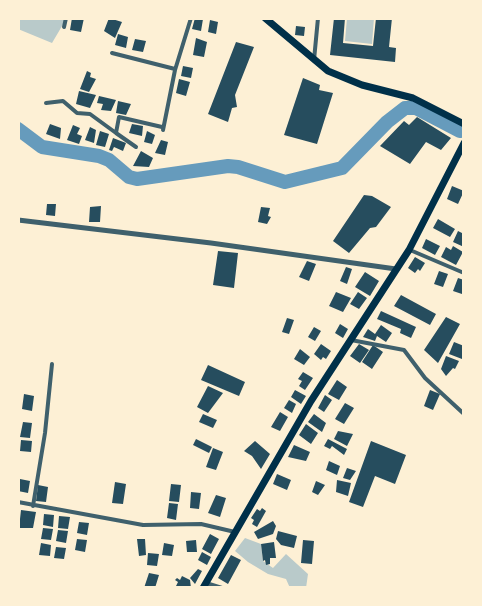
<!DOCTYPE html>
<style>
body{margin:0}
#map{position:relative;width:482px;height:606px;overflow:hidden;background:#fdf0d5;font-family:Commissioner,sans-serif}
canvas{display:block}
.frame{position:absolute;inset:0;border:20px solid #fdf0d5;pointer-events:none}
</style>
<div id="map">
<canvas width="482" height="606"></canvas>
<div class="frame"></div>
</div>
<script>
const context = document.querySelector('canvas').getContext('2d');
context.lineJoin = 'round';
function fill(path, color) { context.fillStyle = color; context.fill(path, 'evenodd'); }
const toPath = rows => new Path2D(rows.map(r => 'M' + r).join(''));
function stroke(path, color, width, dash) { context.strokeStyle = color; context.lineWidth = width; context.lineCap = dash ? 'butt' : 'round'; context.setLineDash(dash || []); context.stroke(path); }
const green = toPath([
 [18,18,63,18,65,21,52,43,18,29],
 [347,18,374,18,372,44,345,41],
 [245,538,261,544,263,561,273,568,286,554,308,574,306,588,290,588,286,579,268,574,248,562,235,551]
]);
const river = toPath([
 [18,129,42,147,99,156,109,160,129,177,137,179,228,166,238,167,285,182,342,168,387,122,405,108,416,108,460,131]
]);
const building = toPath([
 [72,18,84,18,81,32,70,30],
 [109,18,122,22,115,38,104,31],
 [195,18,203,19,201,31,192,29],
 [334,18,345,18,343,43,373,46,376,18,392,18,389,47,396,48,395,62,330,55],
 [210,20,218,22,216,34,208,32],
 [296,26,305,27,304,36,295,35],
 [118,34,128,37,126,48,115,45],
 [196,38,207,42,204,57,193,55],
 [135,39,146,41,143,52,132,50],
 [236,42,254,47,235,95,237,107,232,108,228,122,208,114],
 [183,66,193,68,191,78,181,76],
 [87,71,91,73,90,77,96,79,89,92,80,89],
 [303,78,320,85,319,90,333,93,317,144,284,135],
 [179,79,190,82,186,96,176,93],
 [79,91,96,95,90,108,76,104],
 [99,96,116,100,111,111,101,110,103,104,97,103],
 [118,101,131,104,126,115,116,113],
 [417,117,451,138,441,150,426,142,410,164,380,146,404,121,409,125],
 [50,124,61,128,60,139,46,134],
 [132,124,143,126,142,136,129,133],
 [73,125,80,128,77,134,82,136,79,144,67,140],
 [90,127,96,130,94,143,85,140],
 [100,131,109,134,105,147,96,145],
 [147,131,155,135,152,144,144,142],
 [113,138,126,143,123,151,114,147,112,151,109,150],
 [161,140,168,142,165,155,155,153],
 [141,151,153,158,149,167,133,166],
 [452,186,464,191,458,204,447,199],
 [364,195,372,196,391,207,376,227,370,228,349,253,333,241],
 [47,204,56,204,55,216,46,215],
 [101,206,100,222,89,222,90,207],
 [261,207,270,208,268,216,271,217,267,224,258,222],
 [438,219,455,229,450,237,433,228],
 [458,231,464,234,464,247,453,242],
 [426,239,440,246,435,255,422,248],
 [453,246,463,252,456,265,441,257,446,247,451,250],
 [218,251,238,253,234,288,213,285],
 [415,257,425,263,420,271,418,269,415,273,408,268],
 [307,261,316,264,309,281,299,277],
 [346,267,352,269,347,284,340,281],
 [439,271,448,274,443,287,434,284],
 [365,272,379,281,370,296,355,287],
 [458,278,464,280,462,294,453,291],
 [336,292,351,298,343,312,329,306],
 [358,292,367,298,359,309,350,304],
 [401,295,436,314,430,325,394,306],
 [381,311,416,327,411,338,400,333,401,329,377,319],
 [446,317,460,324,438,363,424,350],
 [287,318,294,320,289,334,282,332],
 [340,324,348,329,343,338,335,333],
 [381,325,392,333,386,342,377,336,375,341,363,337,368,329,375,334],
 [314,327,321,331,315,341,308,337],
 [454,342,464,346,462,359,449,354],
 [321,344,331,351,326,359,323,357,321,360,314,354],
 [359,344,369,350,360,363,350,356],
 [373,345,383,352,372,369,362,362],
 [300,349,310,357,304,365,294,359],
 [446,356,459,361,455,369,453,368,446,376,441,369],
 [208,365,245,382,239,396,201,380],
 [303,372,313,378,305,390,299,386,302,381,298,379],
 [337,380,347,387,339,400,328,394],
 [208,386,223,393,208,413,197,407],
 [295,390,306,396,301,404,291,397],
 [430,390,440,394,433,410,424,406],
 [24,394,34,396,32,411,22,409],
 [325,395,332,400,324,412,318,408],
 [289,400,296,404,292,413,284,408],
 [345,403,354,408,344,424,335,419],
 [280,412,288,417,280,431,271,427],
 [203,414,217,420,213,428,199,422],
 [314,414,326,423,322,432,308,422],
 [23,422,32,423,30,438,20,437],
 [306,424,318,433,311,444,299,435],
 [338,431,353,434,347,446,334,439],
 [196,439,212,447,209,453,193,445],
 [328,439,347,449,344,455,332,446,330,449,324,446],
 [21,440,32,441,31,452,20,451],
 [255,441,270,454,261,469,252,456,244,451],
 [371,441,406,455,395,484,375,476,363,507,349,502],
 [294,445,310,452,306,461,288,457],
 [213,448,223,452,216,470,206,467],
 [329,461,340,466,337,475,326,470],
 [347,468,356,471,350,480,343,478],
 [277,474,291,480,287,490,273,484],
 [20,479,30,481,28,493,18,491],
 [337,480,351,483,348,496,336,492],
 [316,481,325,485,318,495,312,492],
 [115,482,126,484,123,504,112,503],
 [171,484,181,485,179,502,169,501],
 [38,485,48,487,46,502,36,501],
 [191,492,201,493,199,509,190,508],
 [216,495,226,498,220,517,208,513],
 [169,503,178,504,176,520,167,518],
 [262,508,266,511,257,527,252,524,254,520,251,518,257,509,260,511],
 [21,510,36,512,33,528,19,528],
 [44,514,54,515,53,527,43,525],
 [59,516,70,517,68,529,58,528],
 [273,521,276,526,273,534,258,539,254,532],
 [79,522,89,523,87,535,77,533],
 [43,528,53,529,51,540,41,539],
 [58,530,68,531,66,543,56,541],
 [278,531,297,536,294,548,281,545,276,539],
 [210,534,219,539,211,554,202,549],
 [77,539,87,540,85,552,75,550],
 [137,539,145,539,146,555,139,556],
 [196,540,197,552,187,552,186,541],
 [303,540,314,541,312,564,301,563],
 [274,542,276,558,270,558,270,564,266,565,265,560,263,561,261,544],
 [41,543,51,545,50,556,39,555],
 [164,543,174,545,172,556,162,555],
 [56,547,66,548,64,559,54,558],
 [202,552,211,557,207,565,198,560],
 [148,553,159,554,157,566,147,565],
 [231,555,241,560,228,584,218,578],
 [198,569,202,571,195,584,190,578],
 [149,573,159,575,155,588,144,588],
 [182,576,190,580,191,588,175,588,178,582,175,580,177,578,180,580]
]);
const minor = toPath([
 [64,27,66,18],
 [112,53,175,69],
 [314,60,318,18],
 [46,103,63,101,77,113,90,114,116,133,119,117,162,127],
 [163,130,175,70,191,18],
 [116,133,136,147],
 [410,250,464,273],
 [351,340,404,350,425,378,464,414],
 [18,502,143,525,201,524,235,532],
 [33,506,45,433,52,364],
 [206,583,222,588]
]);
const tertiary = toPath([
 [18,220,211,243,396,269]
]);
const trunk = toPath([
 [265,18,328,71,362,85,413,98,464,124],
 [203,588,311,401,409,250,464,143]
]);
fill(green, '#b9caca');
stroke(river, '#669bbc', 14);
fill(building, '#264d5e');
stroke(minor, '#3f606c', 4);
stroke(tertiary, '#3f606c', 5);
stroke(trunk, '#003049', 7);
</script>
